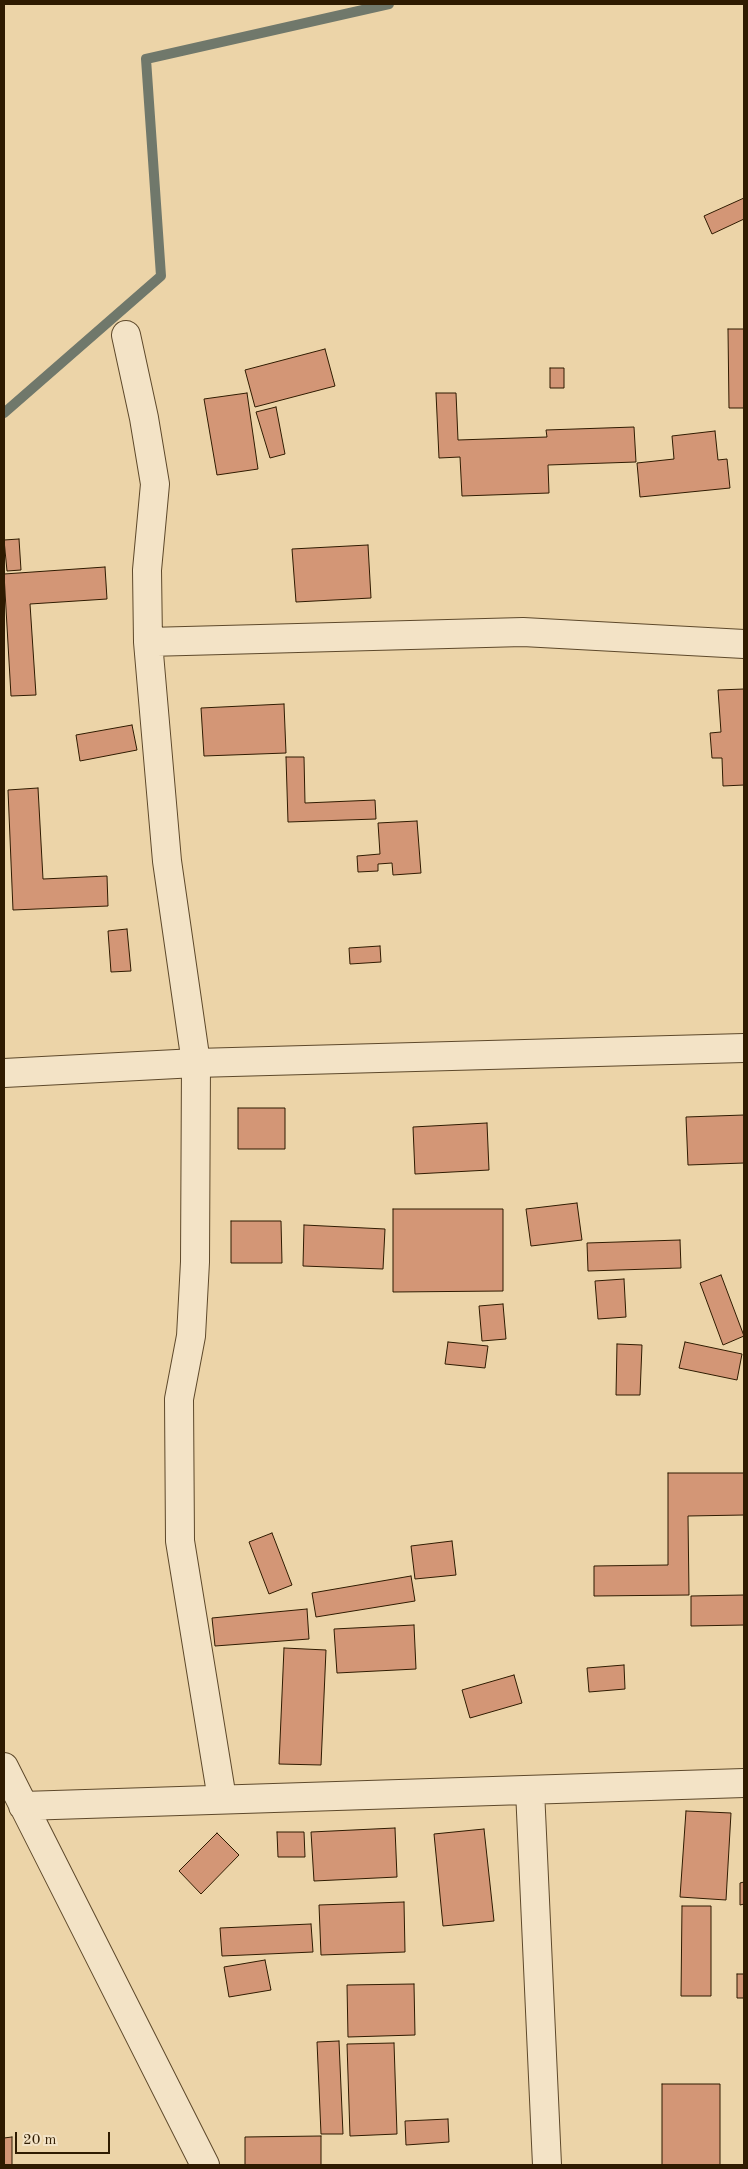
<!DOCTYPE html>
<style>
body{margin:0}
#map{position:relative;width:748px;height:2169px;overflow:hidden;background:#ecd4a8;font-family:"Old Standard TT",serif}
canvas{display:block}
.frame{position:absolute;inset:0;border:5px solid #2f1b01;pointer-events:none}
.scale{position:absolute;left:15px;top:2132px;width:95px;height:22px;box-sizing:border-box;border:2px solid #2f1b01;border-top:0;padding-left:6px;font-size:15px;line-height:18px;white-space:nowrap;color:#2f1b01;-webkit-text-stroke:4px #f3e3c6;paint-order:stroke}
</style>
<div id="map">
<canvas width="748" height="2169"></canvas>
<div class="frame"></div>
<div class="scale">20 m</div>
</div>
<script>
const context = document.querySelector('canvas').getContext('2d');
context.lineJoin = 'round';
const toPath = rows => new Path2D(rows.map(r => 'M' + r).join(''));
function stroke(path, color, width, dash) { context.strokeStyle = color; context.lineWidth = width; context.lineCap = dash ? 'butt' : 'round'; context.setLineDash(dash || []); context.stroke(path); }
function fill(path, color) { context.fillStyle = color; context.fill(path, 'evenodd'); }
const stream = toPath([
 [4,413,161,276,146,59,389,4]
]);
const building = toPath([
 [744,198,744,219,712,234,704,216,744,198],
 [728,329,744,329,744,408,729,408,728,329],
 [325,349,335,386,255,407,245,370,325,349],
 [550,368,564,368,564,388,550,388,550,368],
 [247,393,258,469,217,475,204,399,247,393],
 [436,393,456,393,458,440,547,437,546,430,634,427,636,462,548,465,549,493,462,496,460,457,439,458,436,393],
 [276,407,285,454,270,458,256,412,276,407],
 [715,431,718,460,727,459,730,488,640,497,637,463,674,459,672,436,715,431],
 [19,539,21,570,7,571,4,540,19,539],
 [368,545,371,598,296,602,292,549,368,545],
 [105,567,107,599,30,604,36,695,11,696,4,574,105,567],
 [744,689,744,785,723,786,722,758,712,758,710,733,721,732,718,690,744,689],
 [284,704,286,753,204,756,201,708,284,704],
 [132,725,137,750,80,761,76,735,132,725],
 [286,757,304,757,305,803,375,800,376,819,288,822,286,757],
 [38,788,43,879,107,876,108,906,13,910,8,790,38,788],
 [417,821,421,873,393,875,392,863,378,864,378,871,358,872,357,856,380,854,378,823,417,821],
 [127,929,131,971,111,972,108,931,127,929],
 [380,946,381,962,350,964,349,948,380,946],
 [238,1108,285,1108,285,1149,238,1149,238,1108],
 [744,1115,744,1163,688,1165,686,1117,744,1115],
 [487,1123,489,1170,415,1174,413,1127,487,1123],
 [577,1203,582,1240,531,1246,526,1209,577,1203],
 [393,1209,503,1209,503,1291,393,1292,393,1209],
 [231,1221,281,1221,282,1263,231,1263,231,1221],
 [304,1225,385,1229,383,1269,303,1266,304,1225],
 [680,1240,681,1268,588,1271,587,1243,680,1240],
 [721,1275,744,1336,723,1345,700,1283,721,1275],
 [624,1279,626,1317,598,1319,595,1281,624,1279],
 [503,1304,506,1339,482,1341,479,1306,503,1304],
 [448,1342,488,1346,485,1368,445,1364,448,1342],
 [685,1342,742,1354,737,1380,679,1368,685,1342],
 [617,1344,642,1345,640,1395,616,1395,617,1344],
 [668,1473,744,1473,744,1515,688,1516,689,1595,594,1596,594,1566,668,1565,668,1473],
 [272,1533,292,1585,269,1594,249,1542,272,1533],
 [452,1541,456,1575,415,1579,411,1546,452,1541],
 [411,1576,415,1601,316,1617,312,1593,411,1576],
 [744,1595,744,1625,691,1626,691,1596,744,1595],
 [307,1609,309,1639,215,1646,212,1618,307,1609],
 [414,1625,416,1669,337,1673,334,1629,414,1625],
 [284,1648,326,1650,321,1765,279,1764,284,1648],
 [624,1665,625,1689,589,1692,587,1668,624,1665],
 [514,1675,522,1703,470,1718,462,1690,514,1675],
 [686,1811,731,1813,726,1900,680,1897,686,1811],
 [395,1828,397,1877,314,1881,311,1832,395,1828],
 [484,1829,494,1921,443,1926,434,1834,484,1829],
 [277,1832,304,1832,305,1857,278,1857,277,1832],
 [217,1833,239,1855,201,1894,179,1871,217,1833],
 [744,1882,744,1904,740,1905,740,1883,744,1882],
 [404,1902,405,1952,321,1955,319,1905,404,1902],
 [682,1906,711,1906,711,1996,681,1996,682,1906],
 [311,1924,313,1952,222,1956,220,1928,311,1924],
 [265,1960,271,1990,229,1997,224,1967,265,1960],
 [737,1974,744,1974,744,1998,737,1998,737,1974],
 [414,1984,415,2035,348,2037,347,1985,414,1984],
 [339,2041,343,2134,321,2134,317,2042,339,2041],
 [394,2043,397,2134,350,2136,347,2044,394,2043],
 [662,2084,720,2084,720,2165,662,2165,662,2084],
 [448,2119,449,2142,406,2145,405,2121,448,2119],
 [321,2136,321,2165,245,2165,245,2137,321,2136],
 [12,2137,12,2165,4,2165,4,2138,12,2137]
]);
const minor = toPath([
 [126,335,144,418,155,484,147,570,148,642,167,861,196,1063,195,1262,191,1336,179,1399,180,1541,222,1799],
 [148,642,523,632,744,644],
 [4,1767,205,2165],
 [530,1790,547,2165],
 [23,1806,744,1783]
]);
const tertiary = toPath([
 [4,1073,196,1063,744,1048]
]);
stroke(stream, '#70786b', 10);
fill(building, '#d39676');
stroke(building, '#2f1b01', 1);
stroke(minor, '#5e492b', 30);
stroke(tertiary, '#5e492b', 30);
stroke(minor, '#f3e3c6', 28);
stroke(tertiary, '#f3e3c6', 28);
</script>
